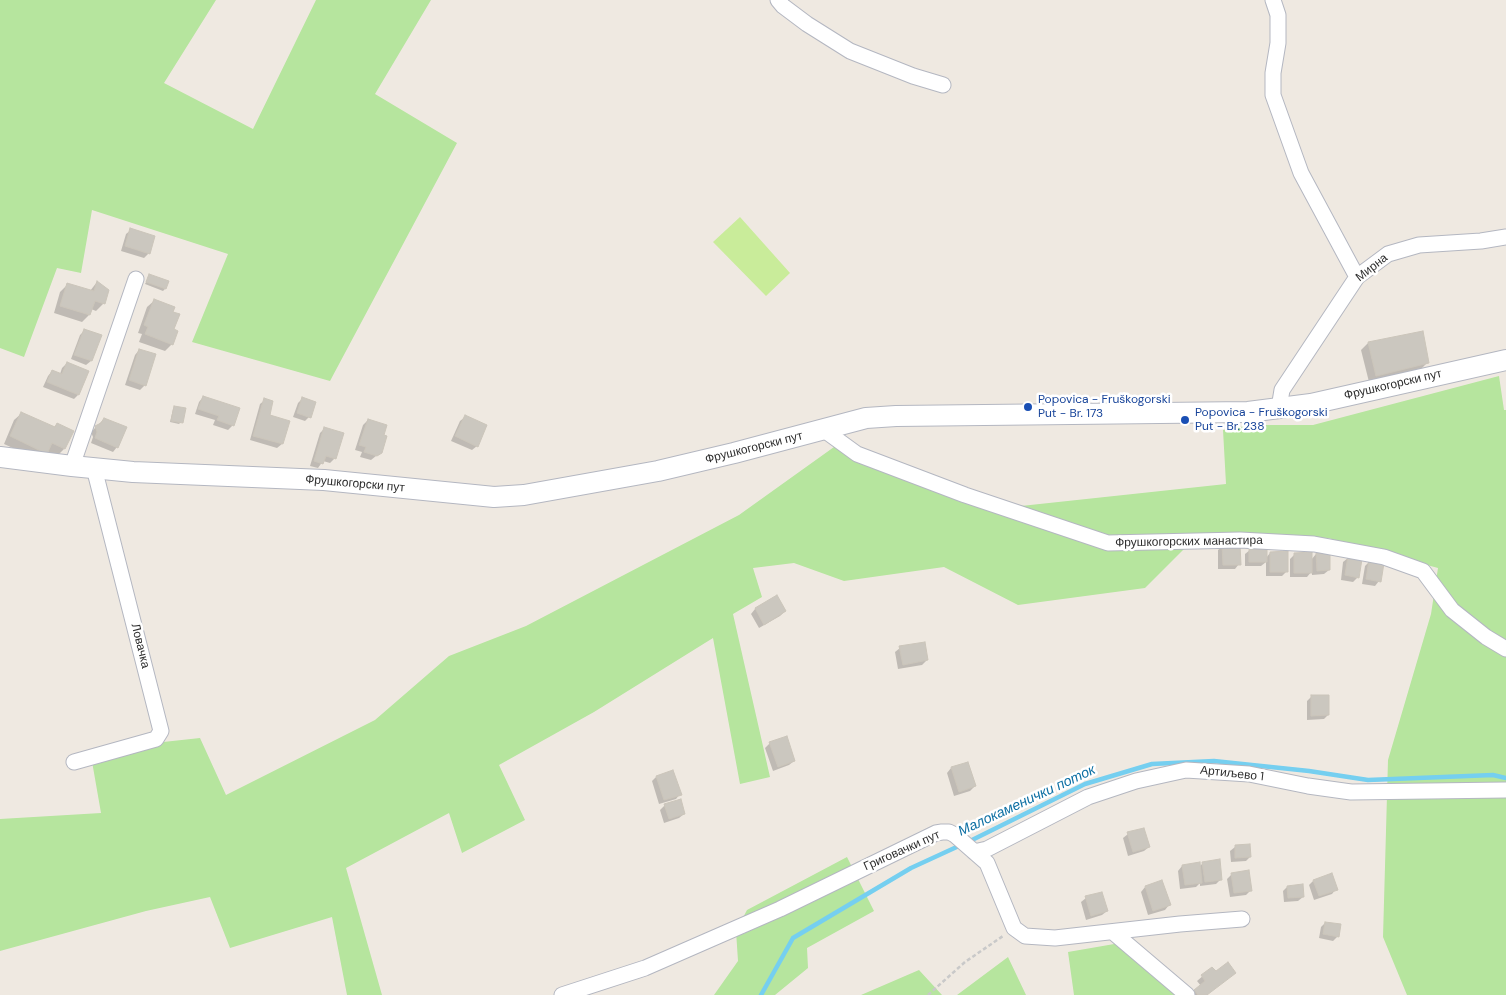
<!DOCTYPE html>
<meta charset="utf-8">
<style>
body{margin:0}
canvas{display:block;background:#efe9e1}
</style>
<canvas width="1506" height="995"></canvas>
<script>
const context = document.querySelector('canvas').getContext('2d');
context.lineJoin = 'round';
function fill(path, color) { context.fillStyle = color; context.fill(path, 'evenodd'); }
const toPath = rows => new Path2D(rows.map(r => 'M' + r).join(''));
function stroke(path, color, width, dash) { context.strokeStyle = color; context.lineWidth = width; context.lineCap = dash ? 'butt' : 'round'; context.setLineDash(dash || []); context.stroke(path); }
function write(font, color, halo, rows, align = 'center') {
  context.font = font + ' "DM Sans",sans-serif'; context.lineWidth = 5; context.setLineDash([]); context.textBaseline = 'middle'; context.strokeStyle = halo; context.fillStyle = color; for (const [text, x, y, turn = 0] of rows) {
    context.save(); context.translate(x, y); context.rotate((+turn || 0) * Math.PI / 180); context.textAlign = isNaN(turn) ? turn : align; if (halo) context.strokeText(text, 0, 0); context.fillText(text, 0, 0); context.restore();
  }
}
const green = toPath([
 [0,0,216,0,164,83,253,129,316,0,431,0,375,94,457,143,330,381,192,342,228,254,92,210,81,273,57,268,24,357,0,348],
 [1499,376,1504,410,1506,410,1506,995,1407,995,1383,937,1388,760,1431,614,1438,568,1328,538,1200,533,1145,588,1018,605,944,567,844,581,794,563,753,568,762,597,733,614,770,777,740,784,713,638,594,712,499,765,525,820,462,853,449,813,346,868,382,995,347,995,332,917,230,948,210,897,146,911,0,951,0,819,101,813,90,750,200,738,226,795,375,720,449,656,526,626,739,515,834,447,993,509,1226,484,1223,430,1252,425,1313,425],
 [847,857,874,911,807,948,808,968,775,995,714,995,738,961,736,931,747,910],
 [1120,943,1186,995,1074,995,1068,952],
 [1008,957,1026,995,957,995],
 [919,970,942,995,861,995]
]);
const pitch = toPath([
 [740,217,790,273,766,296,713,242]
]);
const shadow = toPath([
 [131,230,149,253,144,258,121,251,126,234],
 [149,276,167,282,165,289,163,291,145,284],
 [97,282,104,303,96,311,91,309,89,315,82,322,54,313,60,292,67,285,90,291],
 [155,300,172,313,172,344,165,351,139,342,142,334,138,333,147,307],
 [85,330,100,336,91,361,86,365,71,359,80,335],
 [1422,332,1428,362,1420,370,1369,382,1361,350,1368,343],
 [139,350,145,385,140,390,125,385,135,355],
 [67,363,78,395,74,399,43,387,48,376,52,371,60,374,62,368],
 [203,397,233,425,228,430,213,425,215,420,195,414,199,402],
 [302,399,309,417,305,421,293,417,298,403],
 [265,400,268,416,282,444,277,448,250,440,260,404],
 [175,407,181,422,179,424,170,422,173,409],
 [22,413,53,428,57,424,72,431,64,449,57,456,47,451,39,460,4,444,14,420],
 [465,417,477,446,472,450,451,441,460,421],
 [104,419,117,447,113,452,91,443,93,437,91,432],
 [368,420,381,452,371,460,360,457,362,452,355,450,363,425],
 [325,428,335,458,330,463,323,461,318,468,310,466,320,433],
 [1223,546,1239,564,1235,569,1218,569,1218,550],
 [1250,550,1266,558,1270,553,1287,571,1282,576,1266,576,1266,562,1261,566,1245,566,1245,554],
 [1295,554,1311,560,1316,554,1329,570,1324,574,1312,575,1312,571,1307,577,1290,577,1290,559],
 [1348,558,1358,577,1353,582,1341,580,1343,562],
 [1369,562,1379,581,1375,586,1362,584,1365,566],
 [777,597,785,611,780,616,759,628,751,614,755,609],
 [900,648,927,660,922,665,898,669,895,652],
 [1312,696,1328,715,1324,719,1307,720,1307,701],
 [770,743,794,761,789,765,773,771,765,748],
 [967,763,975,786,970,791,954,796,947,773,951,768],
 [656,777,680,794,676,799,659,804,652,781],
 [665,805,684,814,679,818,664,823,660,810],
 [1128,834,1149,847,1144,851,1128,856,1123,838],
 [1235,847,1250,857,1246,861,1231,862,1230,851],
 [1203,863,1221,879,1216,884,1200,886,1200,883,1196,887,1180,889,1178,871,1182,866,1199,867],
 [1232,874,1251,890,1246,895,1230,897,1227,879],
 [1313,881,1336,889,1332,894,1314,900,1309,885],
 [1145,887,1169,905,1165,910,1148,915,1141,892],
 [1287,887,1303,897,1298,901,1284,902,1283,891],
 [1086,898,1107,911,1102,915,1086,920,1081,902],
 [1325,923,1338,936,1333,941,1319,938,1321,927],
 [1212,968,1207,995,1190,995,1201,986,1197,981]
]);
const stream = toPath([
 [968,842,1085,784,1152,764,1214,761,1309,771,1368,780,1493,775,1506,778],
 [761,995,793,938,911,868,961,845]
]);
const building = toPath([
 [130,228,155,236,150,254,125,246,130,228],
 [149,274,169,281,166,289,146,282,149,274],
 [97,281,109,290,105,304,95,301,90,315,60,306,67,283,94,291,97,281],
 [154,299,175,307,173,312,180,314,174,329,178,331,173,345,145,334,148,327,144,325,154,299],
 [84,329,102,335,92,361,74,355,84,329],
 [1423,331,1429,363,1376,376,1368,342,1423,331],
 [139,349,156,354,146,386,129,380,139,349],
 [67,362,89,371,79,395,47,382,52,370,62,374,67,362],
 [203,396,240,408,234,426,217,420,219,416,198,409,203,396],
 [302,397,316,402,311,418,297,413,302,397],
 [264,398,273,401,270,415,290,421,283,444,253,436,264,398],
 [174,406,186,408,183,423,171,421,174,406],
 [21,412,55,427,57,423,74,431,65,449,52,443,47,454,10,436,21,412],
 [465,415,487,425,478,447,455,436,465,415],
 [104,418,127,427,118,448,95,438,97,432,95,426,101,423,104,418],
 [368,419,387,425,384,435,387,436,382,453,377,456,364,452,366,447,359,445,368,419],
 [324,427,344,433,336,459,326,456,323,464,314,461,324,427],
 [1240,544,1241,565,1223,565,1222,545,1240,544],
 [1249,548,1267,548,1267,562,1249,562,1249,548],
 [1288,551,1288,572,1270,572,1270,552,1288,551],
 [1312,552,1312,573,1294,573,1294,553,1312,552],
 [1330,552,1330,570,1317,571,1316,553,1330,552],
 [1348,556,1362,559,1359,578,1345,575,1348,556],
 [1369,560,1384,563,1381,582,1366,579,1369,560],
 [777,595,786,611,764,625,755,608,777,595],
 [925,642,928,660,903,665,899,646,925,642],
 [1311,695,1329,695,1329,715,1311,716,1311,695],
 [787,736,795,761,778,767,769,742,787,736],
 [968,762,976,786,959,792,951,767,968,762],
 [673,770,682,795,664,800,656,776,673,770],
 [681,799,685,814,669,819,664,804,681,799],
 [1144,828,1150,847,1133,852,1127,832,1144,828],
 [1250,844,1251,857,1235,858,1235,845,1250,844],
 [1220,859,1222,880,1205,882,1202,862,1220,859],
 [1200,862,1202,883,1185,885,1182,865,1200,862],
 [1249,870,1252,891,1234,893,1231,873,1249,870],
 [1332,873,1338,890,1319,896,1313,880,1332,873],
 [1162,880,1171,905,1153,911,1145,886,1162,880],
 [1303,884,1304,897,1288,898,1287,886,1303,884],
 [1102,892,1108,911,1091,916,1085,896,1102,892],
 [1325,922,1341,924,1339,937,1323,934,1325,922],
 [1228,962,1236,973,1207,995,1198,995,1194,990,1205,981,1201,975,1212,967,1216,971,1228,962]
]);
const path = toPath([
 [928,995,965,962,1003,936]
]);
const minor = toPath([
 [778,0,783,6,807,24,850,51,913,76,943,85],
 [1273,0,1278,15,1278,43,1273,73,1273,95,1301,173,1357,277],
 [1279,408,1282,390,1357,277,1388,254,1419,245,1481,241,1506,237],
 [824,430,857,454,965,495,1108,543,1240,540,1314,544,1384,557,1423,571,1452,610,1486,637,1506,649],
 [72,466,136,279],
 [74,762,156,739,161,731,94,468],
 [974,852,987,849,1088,797,1136,781,1186,770,1249,774,1308,786,1351,792,1506,790],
 [1114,933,1187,995],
 [562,995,645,968,780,909,936,833,942,832,949,832,955,835,987,863,1014,928,1025,936,1055,938,1180,924,1242,919]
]);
const tertiary = toPath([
 [0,457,72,466,133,472,324,480,494,497,524,495,658,471,734,453,866,418,896,416,1248,412,1311,404,1506,360]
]);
const markers = [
 [1028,407,5,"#1a4fb4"],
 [1185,420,5,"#1a4fb4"]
];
const streetNames = [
 ["Мирна",1372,268,-38],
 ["Фрушкогорски пут",1393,385,-13],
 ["Фрушкогорски пут",754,448,-14],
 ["Фрушкогорски пут",355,484,5],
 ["Фрушкогорских манастира",1189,542,-1],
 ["Ловачка",140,646,76],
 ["Артиљево 1",1232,774,6],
 ["Григовачки пут",902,851,-24]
];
const transitNames = [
 ["Popovica - Fruškogorski",1038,400],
 ["Put - Br. 173",1038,414],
 ["Popovica - Fruškogorski",1195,413],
 ["Put - Br. 238",1195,427]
];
const waterNames = [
 ["Малокаменички поток",1027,801,-25]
];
fill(green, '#b6e59e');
fill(pitch, '#c9ec9a');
fill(shadow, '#0003');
stroke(stream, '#75cff0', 4.5);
fill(building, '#cbc7bf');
stroke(building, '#cbc5ba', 1);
stroke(minor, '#b4b7c1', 17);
stroke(tertiary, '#b4b7c1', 22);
stroke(path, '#c9c9c9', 2.5, [4, 2.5]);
stroke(minor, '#fff', 15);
stroke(tertiary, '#fff', 20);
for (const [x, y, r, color] of markers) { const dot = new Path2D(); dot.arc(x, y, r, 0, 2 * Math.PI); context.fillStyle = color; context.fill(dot); stroke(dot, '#fff', 2); }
write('12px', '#2e2e2e', '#fff', streetNames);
write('12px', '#164399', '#fff', transitNames, 'left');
write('italic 14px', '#0d6fa3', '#fff', waterNames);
</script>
